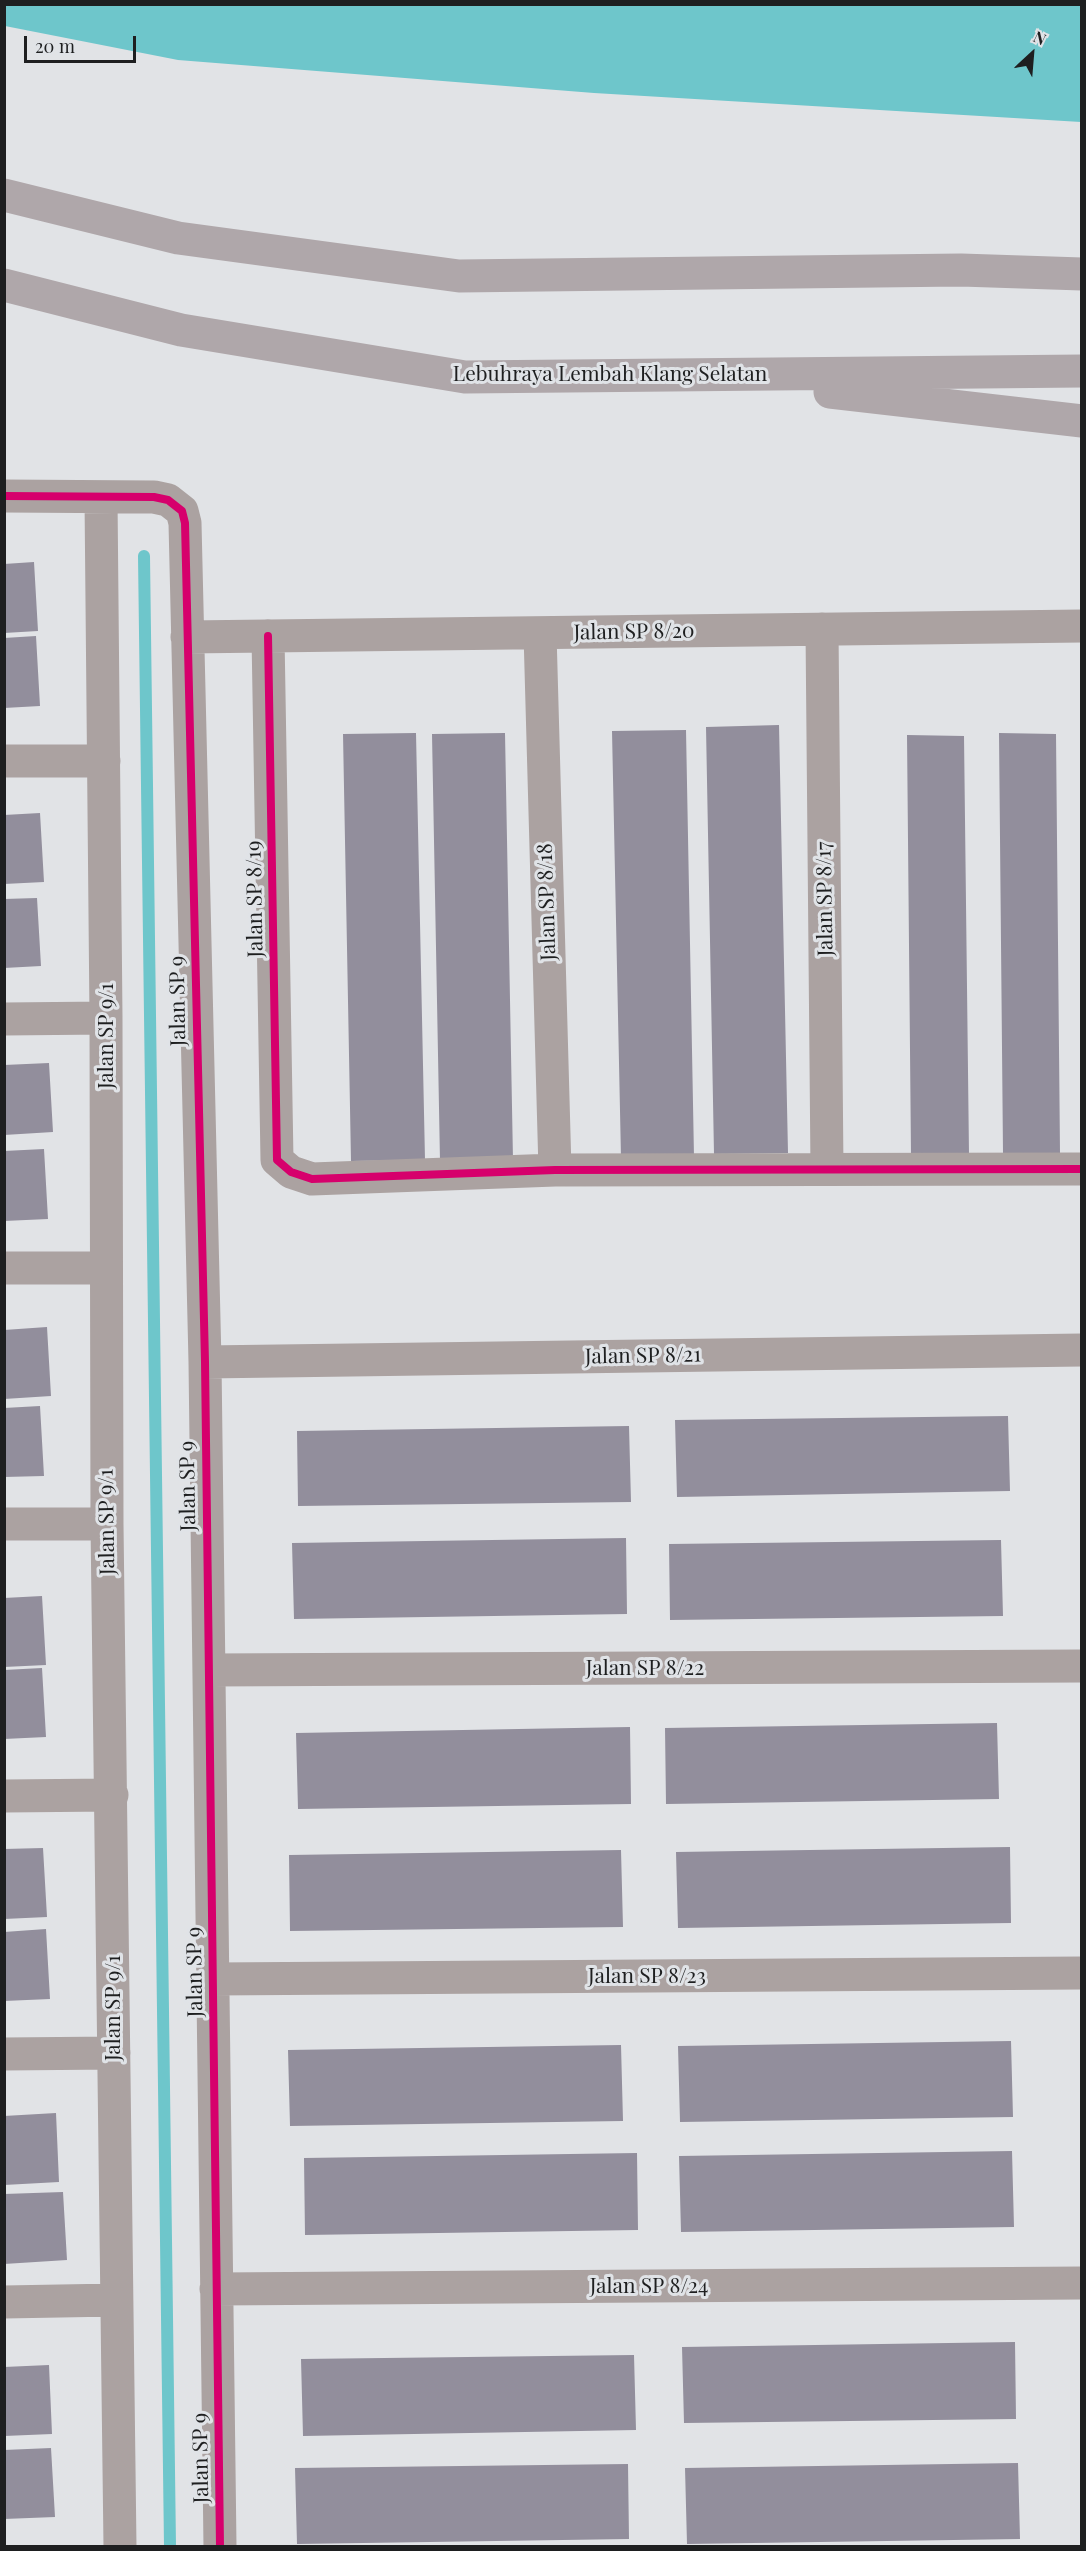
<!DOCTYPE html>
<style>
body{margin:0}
#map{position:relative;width:1086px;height:2551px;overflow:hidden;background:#e1e3e6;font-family:"Playfair Display",serif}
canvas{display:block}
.frame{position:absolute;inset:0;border:6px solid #1e1f20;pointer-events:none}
.north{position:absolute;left:1002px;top:24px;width:60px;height:60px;-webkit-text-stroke:4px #e0e3e7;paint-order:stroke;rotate:26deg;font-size:16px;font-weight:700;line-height:24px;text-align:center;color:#1e1f20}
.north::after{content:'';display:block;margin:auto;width:21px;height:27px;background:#1e1f20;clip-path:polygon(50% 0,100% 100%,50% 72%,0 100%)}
.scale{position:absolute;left:24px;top:36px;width:112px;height:27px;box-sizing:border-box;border:3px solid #1e1f20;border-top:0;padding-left:8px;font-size:18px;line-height:21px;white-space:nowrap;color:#1e1f20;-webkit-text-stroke:4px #e0e3e7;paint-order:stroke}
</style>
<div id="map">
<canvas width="1086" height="2551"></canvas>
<div class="frame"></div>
<div class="north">N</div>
<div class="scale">20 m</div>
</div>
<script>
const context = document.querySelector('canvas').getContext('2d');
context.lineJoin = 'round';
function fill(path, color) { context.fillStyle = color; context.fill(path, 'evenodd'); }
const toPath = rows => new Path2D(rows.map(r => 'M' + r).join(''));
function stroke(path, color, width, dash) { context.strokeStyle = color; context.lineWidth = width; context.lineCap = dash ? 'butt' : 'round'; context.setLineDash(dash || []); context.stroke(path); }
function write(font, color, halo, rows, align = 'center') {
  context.font = font + ' "Playfair Display",serif'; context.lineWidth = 6; context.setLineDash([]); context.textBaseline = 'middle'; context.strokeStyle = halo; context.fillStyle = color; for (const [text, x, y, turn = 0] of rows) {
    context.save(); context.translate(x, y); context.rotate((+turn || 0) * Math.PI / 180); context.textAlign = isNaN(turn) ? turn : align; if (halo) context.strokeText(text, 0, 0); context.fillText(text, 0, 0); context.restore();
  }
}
const water = toPath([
 [4,5,1081,5,1081,122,594,93,178,60,5,26]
]);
const stream = toPath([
 [144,556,170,2546]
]);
const building = toPath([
 [34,562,38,631,4,633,4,564],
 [36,636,40,706,4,708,4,638],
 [779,725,788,1153,714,1154,706,727],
 [686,730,694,1157,621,1158,612,731],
 [416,733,425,1160,351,1161,343,734],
 [505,733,513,1160,440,1161,432,734],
 [999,733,1056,734,1060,1153,1003,1153],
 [907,735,964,736,969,1155,911,1155],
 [40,813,44,882,4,884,4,815],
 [37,898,41,966,4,968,4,899],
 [49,1063,53,1132,4,1135,4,1065],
 [44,1149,48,1219,4,1221,4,1151],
 [47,1327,51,1396,4,1399,4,1330],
 [40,1406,44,1476,4,1477,4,1408],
 [1008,1416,1010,1491,677,1497,675,1420],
 [629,1426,631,1502,298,1506,297,1431],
 [626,1538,627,1614,294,1619,292,1543],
 [1001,1540,1003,1616,670,1620,669,1544],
 [42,1596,46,1665,4,1667,4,1598],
 [42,1668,46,1737,4,1739,4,1670],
 [997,1723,999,1799,666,1804,665,1728],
 [630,1727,631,1804,298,1809,296,1733],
 [1010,1847,1011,1923,678,1928,676,1852],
 [43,1848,47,1917,4,1919,4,1849],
 [621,1850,623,1927,290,1931,289,1855],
 [46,1929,50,1999,4,2001,4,1932],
 [1011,2041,1013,2117,680,2122,678,2046],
 [621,2045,623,2121,290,2126,288,2050],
 [56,2113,59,2182,4,2185,4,2116],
 [1012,2151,1014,2227,681,2232,679,2156],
 [637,2153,638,2230,305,2235,304,2158],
 [63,2192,67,2260,4,2264,4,2194],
 [1015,2342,1016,2419,684,2423,682,2347],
 [634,2355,636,2430,303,2436,301,2359],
 [49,2365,52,2434,4,2436,4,2367],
 [51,2448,55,2517,4,2519,4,2450],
 [1018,2463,1020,2539,687,2544,685,2468],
 [628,2464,629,2539,297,2544,295,2468]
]);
const street = toPath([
 [4,496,154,497,168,500,182,511,185,523,205,1362,220,2546],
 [101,498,106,1018,107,1524,120,2546],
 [822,629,827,1169],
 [540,633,555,1170],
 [268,636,277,1160,291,1172,312,1179,555,1170,1082,1169],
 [187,637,1082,626],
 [4,761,104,761],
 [4,1019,106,1018],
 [4,1268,106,1268],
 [205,1362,1082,1350],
 [4,1524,107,1524],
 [209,1670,1082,1666],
 [4,1796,112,1795],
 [213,1979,1082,1973],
 [4,2054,114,2053],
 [216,2289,1082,2283],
 [4,2302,116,2300]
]);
const highway = toPath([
 [4,195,178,238,459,276,961,270,1082,274],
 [4,285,181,330,465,377,1082,371],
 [830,392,1082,421]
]);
const cycleway = toPath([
 [4,496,154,497,168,500,182,511,185,523,205,1362,220,2546],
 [268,636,277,1160,291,1172,312,1179,555,1170,1082,1169]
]);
const streetNames = [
 ["Lebuhraya Lembah Klang Selatan",610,374],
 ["Jalan SP 8/20",634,632,-1],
 ["Jalan SP 8/19",255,899,-91],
 ["Jalan SP 8/17",825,899,-91],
 ["Jalan SP 8/18",547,902,-92],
 ["Jalan SP 9",178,1001,-91],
 ["Jalan SP 9/1",106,1036,-90],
 ["Jalan SP 8/21",643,1356,-1],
 ["Jalan SP 9",188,1486,-91],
 ["Jalan SP 9/1",107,1522,-91],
 ["Jalan SP 8/22",645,1668],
 ["Jalan SP 9",195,1972,-91],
 ["Jalan SP 8/23",647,1976],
 ["Jalan SP 9/1",113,2008,-90],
 ["Jalan SP 8/24",649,2286],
 ["Jalan SP 9",201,2458,-91]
];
fill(water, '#6ec6cb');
stroke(stream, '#6ec6cb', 12);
fill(building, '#928e9c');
stroke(street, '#aba2a1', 33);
stroke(highway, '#afa7aa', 33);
stroke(cycleway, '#d6006c', 8);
write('21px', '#1e1f20', '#e0e3e7', streetNames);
</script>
